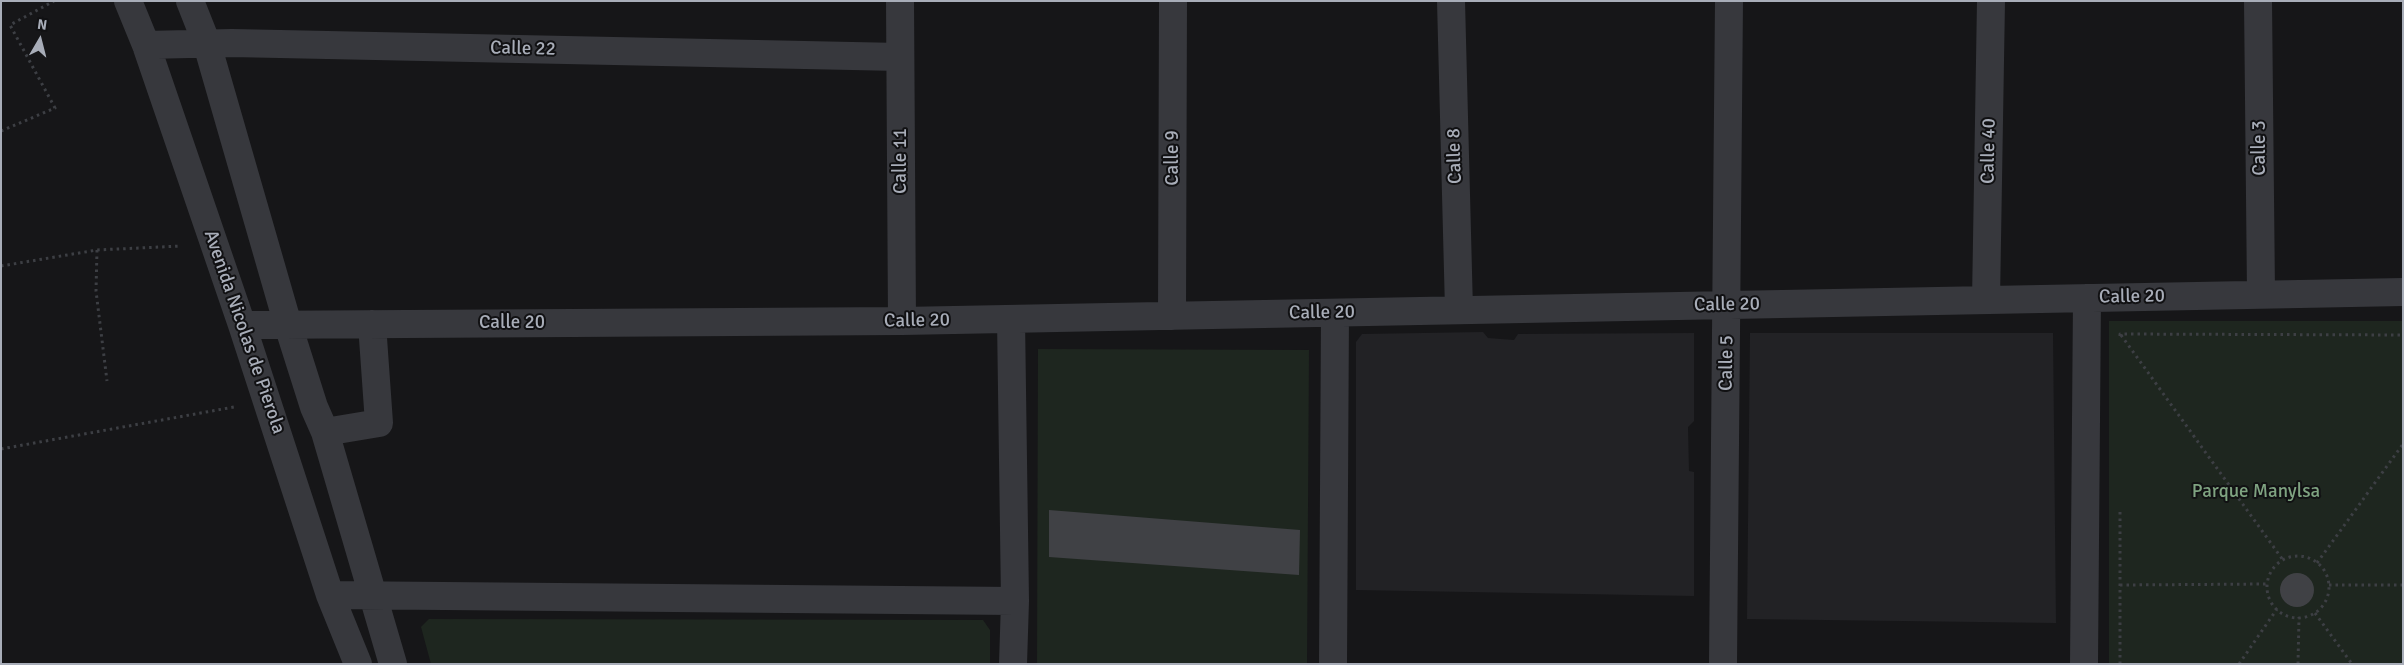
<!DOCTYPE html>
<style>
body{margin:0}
#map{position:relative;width:2404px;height:665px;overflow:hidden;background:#161618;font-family:Signika,sans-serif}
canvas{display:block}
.frame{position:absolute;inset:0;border:2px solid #a8adb8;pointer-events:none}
.north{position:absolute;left:15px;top:15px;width:50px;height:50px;-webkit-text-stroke:4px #111113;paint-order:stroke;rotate:8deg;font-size:14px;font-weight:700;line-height:20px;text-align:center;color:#a8adb8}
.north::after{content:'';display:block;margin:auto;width:18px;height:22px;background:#a8adb8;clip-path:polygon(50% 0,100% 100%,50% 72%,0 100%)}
</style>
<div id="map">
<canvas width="2404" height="665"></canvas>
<div class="frame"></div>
<div class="north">N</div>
</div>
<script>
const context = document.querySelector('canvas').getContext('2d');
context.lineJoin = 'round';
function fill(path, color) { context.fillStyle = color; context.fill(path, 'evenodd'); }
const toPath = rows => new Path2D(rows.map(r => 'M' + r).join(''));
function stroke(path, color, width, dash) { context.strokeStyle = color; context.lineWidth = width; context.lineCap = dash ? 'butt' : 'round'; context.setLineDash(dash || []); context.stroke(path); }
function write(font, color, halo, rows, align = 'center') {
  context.font = font + ' Signika,sans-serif'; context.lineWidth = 4; context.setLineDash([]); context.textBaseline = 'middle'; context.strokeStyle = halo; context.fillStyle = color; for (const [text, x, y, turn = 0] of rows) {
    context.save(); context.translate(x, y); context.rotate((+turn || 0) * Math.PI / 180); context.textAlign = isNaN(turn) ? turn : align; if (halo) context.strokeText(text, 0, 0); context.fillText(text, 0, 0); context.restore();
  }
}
const built = toPath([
 [1483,332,1488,338,1514,340,1518,334,1694,333,1694,421,1688,427,1689,471,1694,472,1694,596,1356,590,1356,342,1362,334],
 [1750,333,2053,333,2056,623,1747,619]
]);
const green = toPath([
 [2109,321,2403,321,2403,664,2109,664],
 [1038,349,1309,350,1307,664,1037,664],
 [429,619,983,620,990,630,990,664,431,664,421,627]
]);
const building = toPath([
 [1049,510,1300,530,1299,575,1049,557],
 '2280 590a17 17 0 1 1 34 0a17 17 0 1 1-34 0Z'
]);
const path = toPath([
 [1,131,55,108,10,25,54,1],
 [97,250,96,291,107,381],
 [1,266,97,250,181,246],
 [2121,335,2283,560],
 [2120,336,2120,334,2403,335],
 [1,449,234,407],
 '2267 587a31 31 0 1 1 62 0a31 31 0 1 1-62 0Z',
 [2317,563,2403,444],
 [2120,585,2267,584],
 [2329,585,2403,585],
 [2315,613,2352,664],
 [2120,664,2120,510],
 [2239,664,2277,609],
 [2298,664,2299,617]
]);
const minor = toPath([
 [128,1,146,45,242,325,330,595,358,664],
 [190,1,207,44,288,325,314,407,325,432,393,664],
 [900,1,902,321],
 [1451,1,1459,310],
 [2258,1,2261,294],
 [146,45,232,43,900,57],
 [1986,300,1991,1],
 [1172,316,1173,1],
 [1011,319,1015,601,1013,664],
 [242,325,902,321,2403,292],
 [325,432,379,423,372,324],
 [330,595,1015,601],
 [1333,664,1335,313],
 [1723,664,1729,1],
 [2084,664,2087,298]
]);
const streetNames = [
 ["Calle 22",523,49,1],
 ["Calle 3",2260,148,-90],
 ["Calle 40",1989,151,-89],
 ["Calle 8",1455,156,-92],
 ["Calle 9",1173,158,-90],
 ["Calle 11",901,161,-90],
 ["Calle 20",2132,297,-1],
 ["Calle 20",1727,305,-1],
 ["Calle 20",1322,313,-1],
 ["Calle 20",917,321,-1],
 ["Calle 20",512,323],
 ["Avenida Nicolas de Pierola",244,332,71],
 ["Calle 5",1727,363,-89]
];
const parkNames = [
 ["Parque Manylsa",2256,492]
];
fill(built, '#222225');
fill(green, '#1e261f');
fill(building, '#404145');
stroke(path, '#3d3f44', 3, [2.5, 4]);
stroke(minor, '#37383d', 28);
write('19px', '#a8adb8', '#111113', streetNames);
write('19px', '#7fa381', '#111113', parkNames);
</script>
